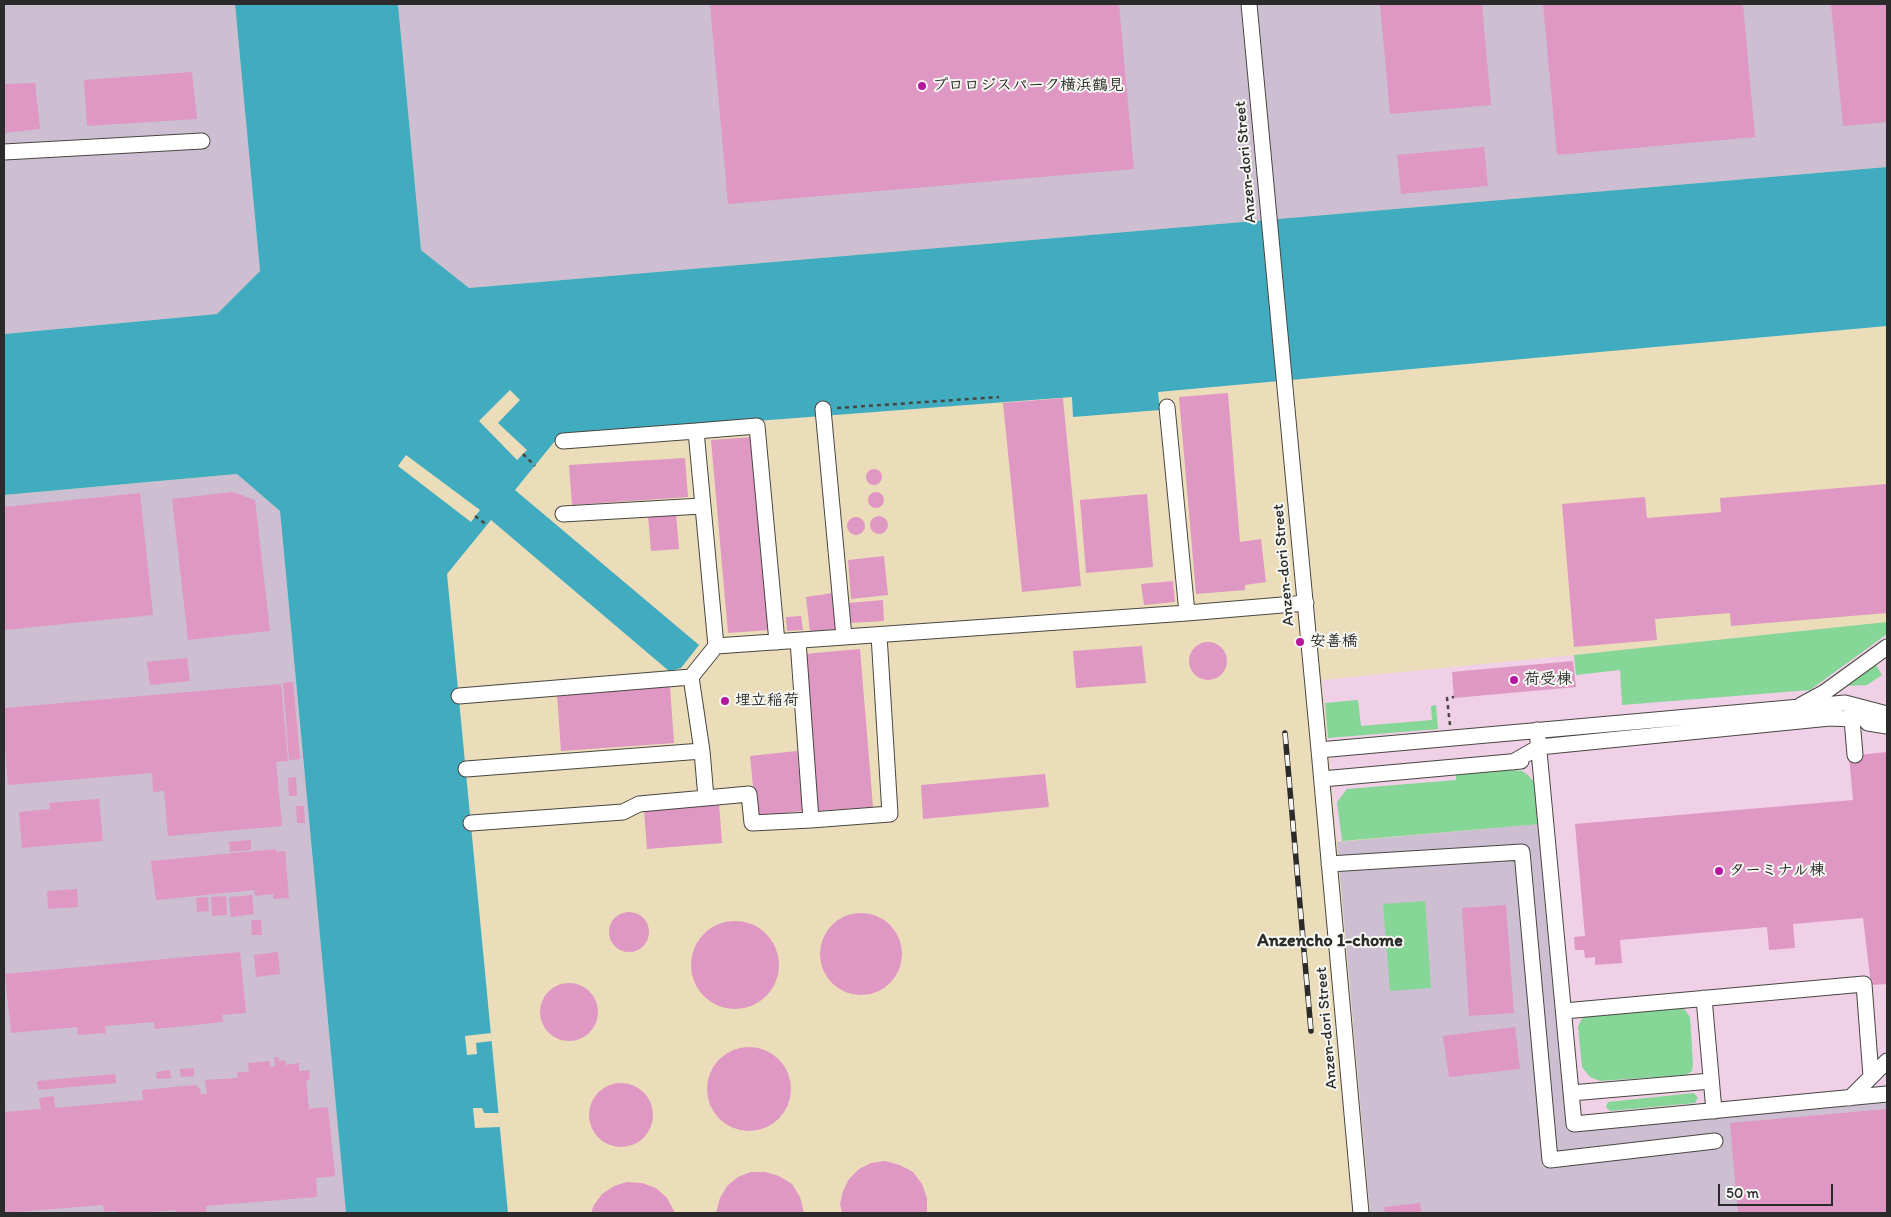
<!DOCTYPE html>
<meta charset="utf-8">
<style>
body{margin:0}
#map{position:relative;width:1891px;height:1217px;overflow:hidden;background:#ebddb9;font-family:Itim,sans-serif}
canvas{display:block}
.frame{position:absolute;inset:0;border:5px solid #2b2b2b;pointer-events:none}
.scale{position:absolute;left:1718px;top:1184px;width:115px;height:22px;box-sizing:border-box;border:2px solid #2b2b2b;border-top:0;padding-left:6px;font-size:15px;line-height:18px;white-space:nowrap;color:#2b2b2b;-webkit-text-stroke:4px #f6f6f2;paint-order:stroke}
</style>
<div id="map">
<canvas width="1891" height="1217"></canvas>
<div class="frame"></div>
<div class="scale">50 m</div>
</div>
<script>
const context = document.querySelector('canvas').getContext('2d');
context.lineJoin = 'round';
function fill(path, color) { context.fillStyle = color; context.fill(path, 'evenodd'); }
const toPath = rows => new Path2D(rows.map(r => 'M' + r).join(''));
function stroke(path, color, width, dash) { context.strokeStyle = color; context.lineWidth = width; context.lineCap = dash ? 'butt' : 'round'; context.setLineDash(dash || []); context.stroke(path); }
function write(font, color, halo, rows, align = 'center') {
  context.font = font + ' Itim,"Klee One",sans-serif'; context.lineWidth = 4; context.setLineDash([]); context.textBaseline = 'middle'; context.strokeStyle = halo; context.fillStyle = color; for (const [text, x, y, turn = 0] of rows) {
    context.save(); context.translate(x, y); context.rotate((+turn || 0) * Math.PI / 180); context.textAlign = isNaN(turn) ? turn : align; if (halo) context.strokeText(text, 0, 0); context.fillText(text, 0, 0); context.restore();
  }
}
const built = toPath([
 [1887,622,1887,1102,1567,1130,1540,824,1337,841,1322,680,1574,655]
]);
const industrial = toPath([
 [4,4,235,4,260,271,217,314,4,334],
 [398,4,1887,4,1887,167,469,288,421,250],
 [237,474,280,511,346,1213,4,1213,4,495],
 [1540,824,1567,1130,1887,1102,1887,1213,1370,1213,1337,842]
]);
const green = toPath([
 [1887,622,1887,634,1810,690,1622,705,1620,670,1576,675,1574,655],
 [1876,665,1882,675,1867,685,1846,686],
 [1358,700,1361,726,1432,720,1431,706,1436,705,1438,729,1328,738,1325,703],
 [1513,770,1522,771,1528,775,1534,782,1537,790,1540,824,1342,841,1337,802,1347,789,1456,780,1456,775],
 [1425,901,1431,988,1390,991,1383,904],
 [1680,1006,1685,1010,1690,1017,1693,1064,1692,1071,1686,1075,1600,1081,1590,1077,1582,1067,1578,1027,1581,1020,1585,1016],
 [1694,1093,1698,1098,1695,1103,1610,1111,1606,1107,1608,1102]
]);
const water = toPath([
 [235,4,398,4,421,250,469,288,1887,167,1887,326,1158,392,1160,410,1073,417,1072,397,559,436,515,490,699,645,681,668,669,671,491,520,447,574,508,1213,346,1213,280,511,237,474,4,495,4,334,217,314,260,271]
]);
const pier = toPath([
 [510,390,520,400,498,423,527,450,517,460,479,421],
 [406,455,480,510,471,522,398,466],
 [491,1033,492,1041,476,1043,477,1054,467,1055,465,1036],
 [473,1108,482,1108,484,1113,499,1113,500,1127,475,1128]
]);
const building = toPath([
 [710,4,1119,4,1134,169,728,204],
 [1380,4,1482,4,1491,105,1390,114],
 [1543,4,1743,4,1755,137,1557,155],
 [1831,4,1887,4,1887,122,1843,126],
 [192,72,197,119,87,126,84,80],
 [35,83,40,129,4,133,4,84],
 [1484,147,1488,186,1401,194,1397,155],
 [1228,393,1240,542,1261,539,1266,582,1245,585,1245,590,1196,594,1179,397],
 [1063,398,1081,586,1022,592,1003,403],
 [753,437,770,630,728,633,711,440],
 [685,458,688,497,572,505,569,465],
 '866 477a8 8 0 1 1 16 0a8 8 0 1 1-16 0Z',
 [1887,484,1887,613,1731,626,1730,613,1655,619,1657,640,1574,647,1562,504,1645,497,1647,518,1721,512,1720,498],
 '868 500a8 8 0 1 1 16 0a8 8 0 1 1-16 0Z',
 [233,492,255,500,270,631,188,640,172,499],
 [140,493,153,615,4,630,4,507],
 [1147,494,1153,567,1086,573,1080,500],
 [676,513,679,549,651,551,648,515],
 '870 525a9 9 0 1 1 18 0a9 9 0 1 1-18 0Z',
 '847 526a9 9 0 1 1 18 0a9 9 0 1 1-18 0Z',
 [884,556,888,595,851,599,848,560],
 [1173,581,1175,602,1144,605,1141,584],
 [833,593,838,629,810,632,806,597],
 [883,600,884,621,849,623,848,603],
 [801,616,803,630,787,631,786,617],
 '1189 661a19 19 0 1 1 38 0a19 19 0 1 1-38 0Z',
 [1142,646,1146,683,1076,688,1073,651],
 [860,649,873,807,817,811,804,654],
 [187,658,190,681,150,685,147,662],
 [1573,661,1576,687,1454,698,1452,672],
 [293,682,300,759,289,760,283,683],
 [281,684,288,761,276,762,282,826,168,836,164,791,153,792,152,773,8,785,4,736,4,708],
 [670,686,674,743,561,751,557,694],
 [797,751,803,811,756,816,750,756],
 [1887,752,1887,984,1871,985,1863,918,1793,924,1795,948,1769,950,1767,927,1620,940,1622,963,1595,965,1595,957,1585,958,1584,950,1575,950,1574,937,1585,936,1575,824,1853,800,1849,756],
 [1045,774,1049,807,923,819,921,785],
 [296,777,297,796,289,796,288,778],
 [99,799,103,841,22,848,19,812,50,809,49,803],
 [719,803,722,843,647,849,644,809],
 [296,806,304,806,305,823,297,823],
 [251,840,251,850,230,852,229,842],
 [276,849,276,852,285,851,289,898,273,899,273,894,255,896,254,890,156,900,151,861],
 [77,889,78,907,48,909,47,891],
 [252,895,254,914,231,917,229,897],
 [226,896,227,915,212,916,211,897],
 [208,897,209,911,197,912,196,898],
 [1506,905,1514,1013,1469,1016,1462,908],
 '609 932a20 20 0 1 1 40 0a20 20 0 1 1-40 0Z',
 '820 954a41 41 0 1 1 82 0a41 41 0 1 1-82 0Z',
 [251,920,261,920,262,935,252,935],
 '691 965a44 44 0 1 1 88 0a44 44 0 1 1-88 0Z',
 [240,952,246,1013,222,1015,223,1022,155,1029,154,1022,105,1026,106,1033,78,1035,77,1027,11,1033,5,974],
 [278,952,280,974,256,977,254,955],
 '540 1012a29 29 0 1 1 58 0a29 29 0 1 1-58 0Z',
 [1515,1027,1520,1069,1449,1077,1443,1036],
 '707 1089a42 42 0 1 1 84 0a42 42 0 1 1-84 0Z',
 [279,1057,279,1061,285,1060,286,1065,299,1063,299,1071,309,1070,310,1079,306,1080,309,1109,328,1107,335,1176,316,1178,317,1197,206,1206,206,1213,176,1213,176,1210,140,1213,115,1213,115,1211,104,1212,103,1205,4,1213,4,1112,41,1109,39,1098,54,1096,55,1108,143,1100,142,1090,195,1085,200,1089,201,1094,207,1094,205,1080,238,1078,237,1072,249,1072,248,1063,270,1061,270,1067,275,1067,274,1058],
 [194,1068,194,1076,181,1077,180,1069],
 [170,1070,171,1078,157,1079,156,1072],
 [115,1074,116,1083,38,1090,37,1081],
 '589 1115a32 32 0 1 1 64 0a32 32 0 1 1-64 0Z',
 [1887,1109,1887,1213,1738,1213,1730,1123],
 [885,1161,900,1165,913,1172,922,1184,927,1198,927,1213,842,1213,840,1204,843,1191,849,1179,859,1169,871,1163],
 [751,1172,765,1172,779,1176,792,1184,800,1197,804,1213,716,1213,720,1198,727,1186,738,1177],
 [627,1182,642,1183,656,1188,667,1198,675,1213,591,1213,594,1205,602,1194,614,1186],
 [1420,1203,1421,1213,1385,1213,1384,1207]
]);
const path = toPath([
 [837,408,999,397],
 [523,454,535,466],
 [475,516,487,525],
 [1450,725,1447,698,1454,697]
]);
const minor = toPath([
 [1249,4,1319,750,1361,1213],
 [4,152,202,141],
 [1167,407,1187,613],
 [823,409,844,637],
 [696,431,757,426,777,642],
 [563,514,702,506],
 [798,641,811,820,890,814,879,635],
 [716,646,1187,613,1306,603],
 [459,696,691,677],
 [1801,705,1825,692,1887,647],
 [1850,706,1858,711,1868,723,1887,726],
 [1537,730,1574,1124,1887,1094],
 [1319,750,1845,703,1887,714],
 [1513,762,1539,747,1830,718,1852,719,1855,755],
 [466,769,702,751],
 [1322,779,1521,761],
 [706,798,749,794,752,823,811,820],
 [471,823,623,812,639,804,706,798,702,751,691,677,716,646,696,431,563,441],
 [1329,864,1522,852,1550,1160,1715,1141],
 [1704,998,1714,1111],
 [1564,1011,1864,984,1871,1076],
 [1571,1093,1711,1081],
 [1850,1098,1887,1061]
]);
const rail = toPath([
 [1285,733,1311,1031]
]);
const markers = [
 [922,86,5,"#b5179e"],
 [1300,642,5,"#b5179e"],
 [1514,680,5,"#b5179e"],
 [725,701,5,"#b5179e"],
 [1719,871,5,"#b5179e"]
];
const poiNames = [
 ["プロロジスパーク横浜鶴見",932,86],
 ["安善橋",1310,642],
 ["荷受棟",1524,680],
 ["埋立稲荷",735,701],
 ["ターミナル棟",1729,871]
];
const streetNames = [
 ["Anzen-dori Street",1246,162,-95],
 ["Anzen-dori Street",1284,565,-95],
 ["Anzen-dori Street",1327,1028,-95]
];
const neighbourhoodNames = [
 ["Anzencho 1-chome",1330,941]
];
fill(built, '#efd0e6');
fill(industrial, '#cdbed2');
fill(green, '#85d697');
fill(water, '#41acc0');
fill(pier, '#ebddb9');
fill(building, '#df97c3');
stroke(minor, '#484640', 17);
stroke(path, '#484640', 2.5, [4, 4]);
stroke(minor, '#fff', 15);
stroke(rail, '#2b2b2b', 5.5);
stroke(rail, '#f6f6f2', 4, [11]);
for (const [x, y, r, color] of markers) { const dot = new Path2D(); dot.arc(x, y, r, 0, 2 * Math.PI); context.fillStyle = color; context.fill(dot); stroke(dot, '#f6f6f2', 2); }
write('bold 16px', '#2b2b2b', '#f6f6f2', poiNames, 'left');
write('16px', '#2b2b2b', '#f6f6f2', streetNames);
write('bold 18px', '#2b2b2b', '#f6f6f2', neighbourhoodNames);
</script>
